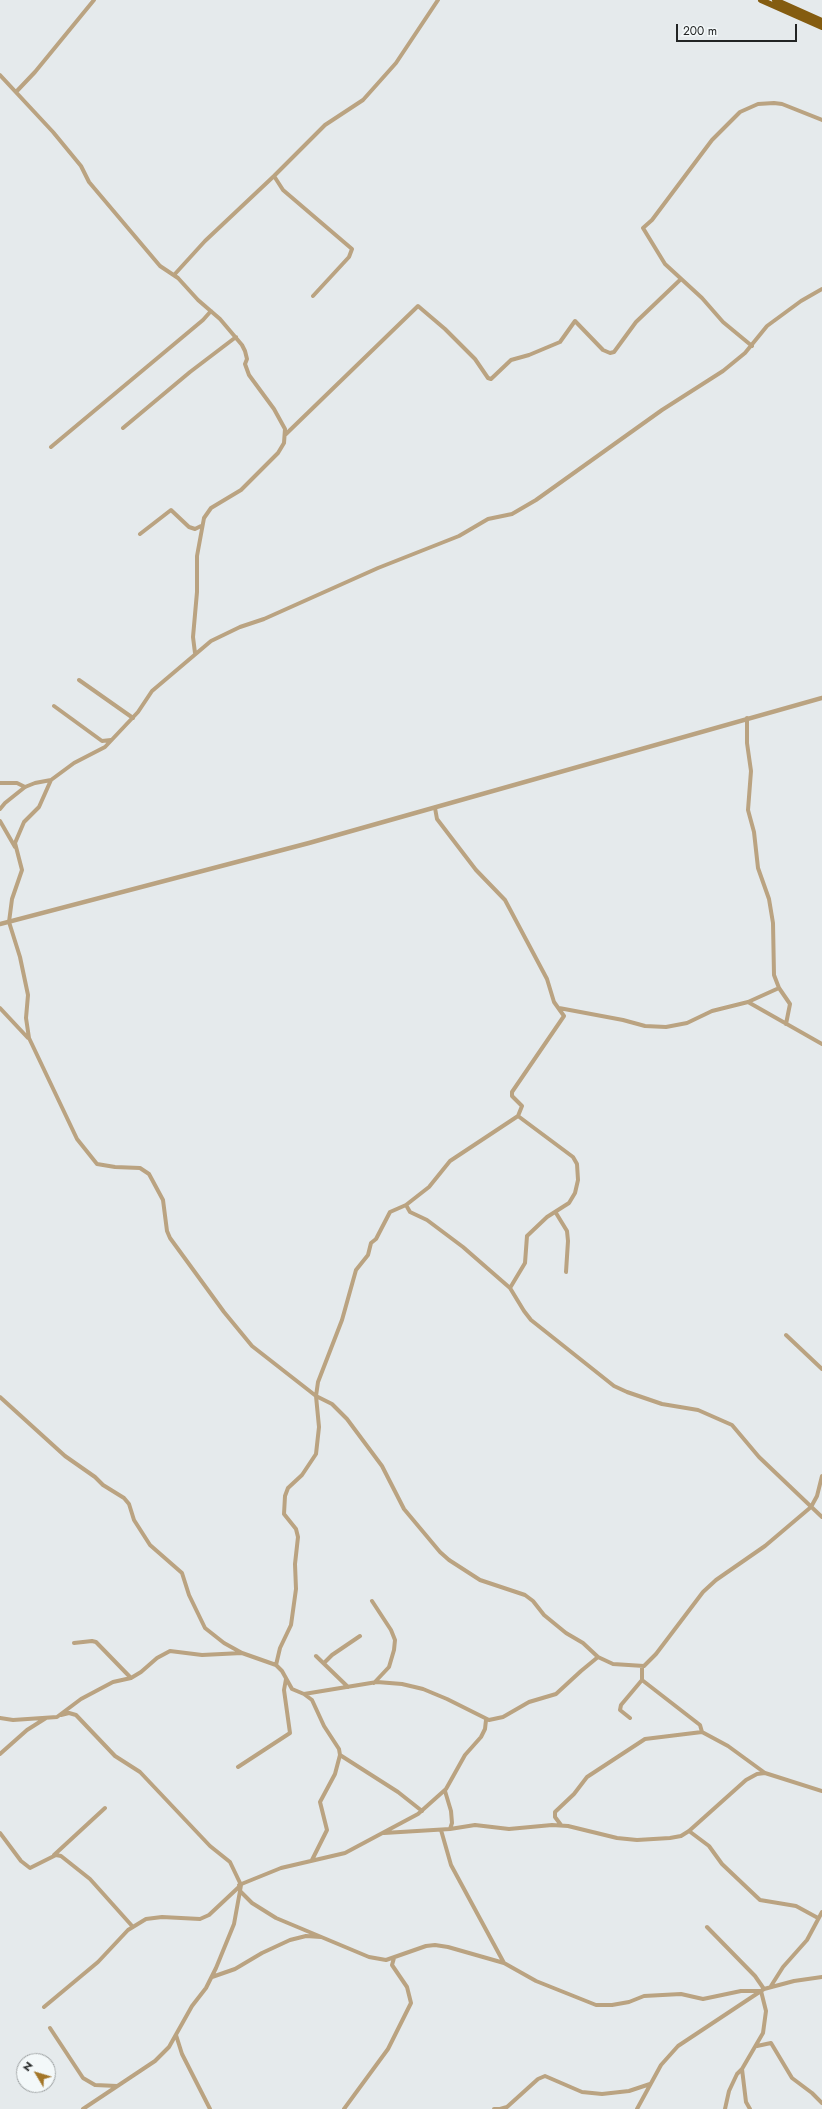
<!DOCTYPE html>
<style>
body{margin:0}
#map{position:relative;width:822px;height:2109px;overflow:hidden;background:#e5eaec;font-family:Jost,sans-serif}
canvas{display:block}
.north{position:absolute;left:16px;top:2053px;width:40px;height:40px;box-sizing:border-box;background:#f3f8f9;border:1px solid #9fa3a4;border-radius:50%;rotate:308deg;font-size:11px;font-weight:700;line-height:16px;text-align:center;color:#222424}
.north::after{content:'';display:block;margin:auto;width:14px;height:18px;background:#a37628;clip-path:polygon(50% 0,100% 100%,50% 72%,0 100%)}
.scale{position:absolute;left:676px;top:24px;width:121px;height:18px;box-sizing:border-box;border:2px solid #222424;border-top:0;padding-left:5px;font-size:12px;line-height:14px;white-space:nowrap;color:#222424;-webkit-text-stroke:3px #f3f8f9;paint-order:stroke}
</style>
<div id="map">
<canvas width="822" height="2109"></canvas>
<div class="north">N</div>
<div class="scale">200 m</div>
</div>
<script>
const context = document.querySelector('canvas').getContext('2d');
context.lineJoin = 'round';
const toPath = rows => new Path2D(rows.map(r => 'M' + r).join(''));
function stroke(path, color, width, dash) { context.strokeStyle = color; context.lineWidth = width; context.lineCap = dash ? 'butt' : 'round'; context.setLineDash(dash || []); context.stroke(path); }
const minor = toPath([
 [0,75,53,132,81,166,89,182,160,266,178,278,198,300,220,319,242,345,245,351,247,359,245,364,249,375,274,409,285,429,284,443,278,453,241,490,211,508,204,518,197,556,197,592,193,637,195,653],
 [16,92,35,72,94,0],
 [274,176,283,190,352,249,349,257,313,296],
 [174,275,205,241,274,176,325,125,363,100,396,63,438,0],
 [752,346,723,322,702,298,665,264,643,228,652,220,712,140,740,112,758,104,774,103,782,104,822,120],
 [123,428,190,372,236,337],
 [286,434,418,306,445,329,475,359,488,378,491,379,511,360,529,355,560,342,575,321,603,350,610,353,614,352,636,322,681,279],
 [51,447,203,320,211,311],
 [140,534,171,510,189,527,195,529,201,526],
 [79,680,133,718],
 [54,706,102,741,111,740],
 [747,718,747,743,751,771,748,810,754,832,758,868,769,899,773,923,774,975,779,988,790,1004,786,1024],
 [0,783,17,783,25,787],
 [0,809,5,803,25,787,35,783,51,780],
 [0,821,15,847],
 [748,1002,822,1044],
 [0,1008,28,1038],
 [559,1008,623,1020,645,1026,666,1027,687,1023,712,1011,748,1002,779,988],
 [406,1205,410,1212,427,1220,463,1247,510,1288,524,1311,531,1320,614,1386,627,1392,662,1404,698,1410,732,1425,759,1457,822,1517],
 [556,1213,567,1231,568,1241,566,1272],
 [510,1288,525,1263,527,1236,547,1217,569,1203,575,1193,578,1180,577,1164,573,1157,518,1116],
 [786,1335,822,1369],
 [0,1397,65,1456,95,1477,103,1485,124,1498,129,1504,134,1520,150,1545,182,1573,189,1595,205,1628,224,1643,242,1653,276,1665,282,1671,292,1689,304,1694,377,1682,402,1684,423,1689,447,1699,489,1720,503,1717,529,1702,556,1694,581,1671,598,1657,613,1664,644,1666,656,1654,703,1592,716,1580,765,1546,811,1507,817,1496,822,1476],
 [372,1601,391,1630,395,1640,394,1650,389,1667,374,1683],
 [74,1643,92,1641,96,1642,131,1678],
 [316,1656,348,1687],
 [598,1657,583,1643,566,1633,544,1615,533,1601,525,1595,480,1580,449,1560,440,1552,404,1509,382,1466,347,1419,332,1404,316,1396,252,1346,224,1312,170,1238,167,1231,163,1200,149,1174,140,1168,115,1167,97,1164,77,1139,29,1038,26,1018,28,995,20,957,9,922,12,899,22,870,15,843,24,822,39,807,51,780,74,763,105,747,138,712,152,691,211,641,240,627,264,619,378,568,459,536,488,519,512,514,536,500,662,410,723,371,745,353,767,326,801,301,822,289],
 [324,1663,332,1655,360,1636],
 [276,1665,280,1648,291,1625,296,1589,295,1564,298,1537,296,1529,284,1514,285,1496,288,1488,302,1475,316,1454,319,1427,316,1396,318,1382,342,1320,356,1270,368,1255,371,1243,376,1239,390,1212,406,1205,429,1187,450,1161,518,1116,522,1106,512,1096,512,1092,564,1016,554,1002,547,979,505,900,476,870,437,819,435,808],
 [642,1666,642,1680,700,1725,702,1732],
 [304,1694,312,1700,324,1726,339,1749,340,1755,335,1774,320,1802,327,1830,312,1860],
 [61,1715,69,1713,76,1715,115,1756,140,1772,210,1846,230,1862,241,1885,240,1891,252,1903,276,1918,369,1957,386,1960,426,1946,435,1945,448,1947,504,1963,536,1981,596,2005,612,2005,629,2002,644,1996,681,1994,703,1999,741,1991,761,1991,766,2011,763,2033,742,2069,746,2102,750,2109],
 [0,1718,13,1720,57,1717,81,1699,113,1682,131,1678,141,1672,157,1658,170,1651,202,1655,242,1653],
 [630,1718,620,1710,621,1705,642,1680],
 [0,1754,27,1730,46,1718],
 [340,1755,398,1792,422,1811],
 [238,1767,290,1733,284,1690,286,1679],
 [445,1791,451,1811,452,1823,450,1829],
 [561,1825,555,1817,555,1812,574,1794,587,1777,645,1739,702,1732,728,1746,765,1773],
 [441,1830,451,1865,504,1963],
 [689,1831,709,1846,722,1864,760,1900,796,1906,818,1918],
 [0,1833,21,1861,30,1868,56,1855,61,1856,90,1879,133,1927],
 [384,1833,450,1829,475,1825,509,1829,552,1825,568,1826,617,1838,637,1840,670,1838,681,1836,689,1831,746,1780,757,1774,765,1773,822,1791],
 [54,1855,105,1808],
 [239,1885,281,1868,345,1853,418,1814,446,1789,465,1755,481,1737,485,1729,486,1720],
 [707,1927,755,1976,764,1989],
 [212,1977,235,1969,262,1953,290,1940,306,1936,321,1937],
 [771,1986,783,1967,807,1940,822,1912],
 [44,2007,98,1962,128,1930,146,1919,162,1917,200,1919,209,1915,241,1885],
 [50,2028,83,2078,95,2085,117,2086],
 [176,2035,182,2054,210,2109],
 [757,2046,771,2043,792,2078,812,2093,822,2103],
 [83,2109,155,2061,169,2047,192,2006,206,1988,216,1968,234,1924,240,1891],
 [344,2109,388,2049,411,2003,407,1987,392,1965,394,1958],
 [494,2109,499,2109],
 [500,2109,507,2107,538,2079,545,2076,582,2092,602,2094,629,2091,650,2084],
 [637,2109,661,2065,678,2046,764,1989,794,1981,822,1977],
 [725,2109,729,2091,737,2074,742,2069]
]);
const tertiary = toPath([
 [0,924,309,843,822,698]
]);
const trunk = toPath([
 [761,0,822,27],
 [775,0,822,21]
]);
stroke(minor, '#baa381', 4);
stroke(tertiary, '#baa381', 4.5);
stroke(trunk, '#845c10', 6);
</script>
